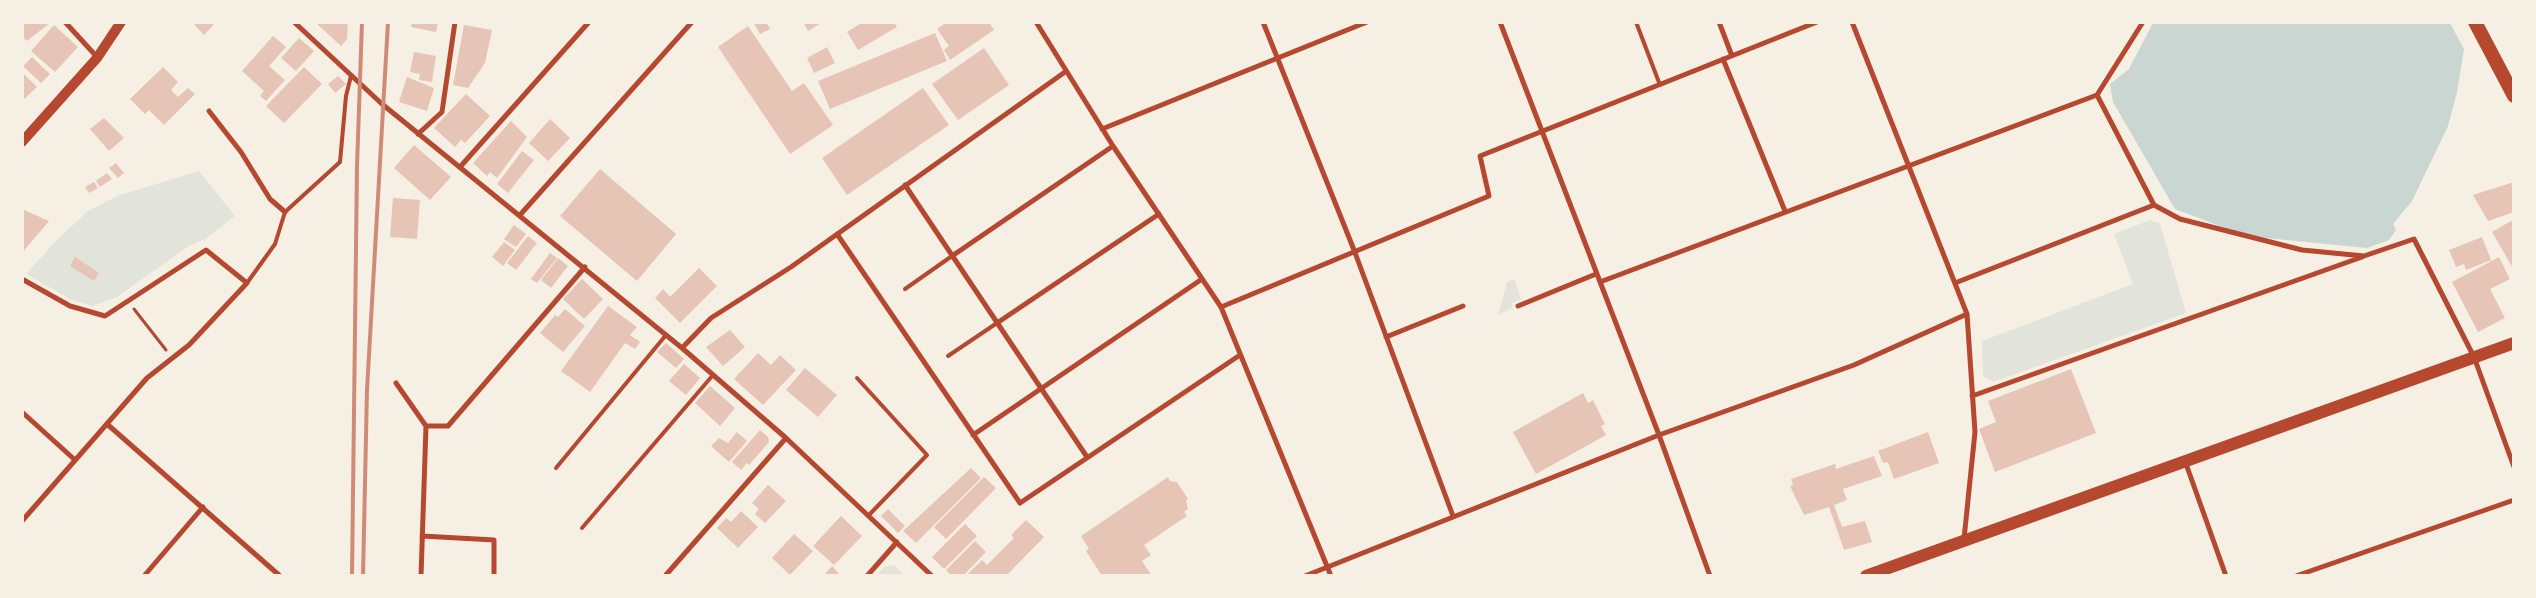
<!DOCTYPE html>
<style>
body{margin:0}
#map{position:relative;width:2536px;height:598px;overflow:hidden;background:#f6efe4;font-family:Overpass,sans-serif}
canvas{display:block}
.frame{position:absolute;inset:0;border:24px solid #f6efe4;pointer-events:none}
</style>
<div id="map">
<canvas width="2536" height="598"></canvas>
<div class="frame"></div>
</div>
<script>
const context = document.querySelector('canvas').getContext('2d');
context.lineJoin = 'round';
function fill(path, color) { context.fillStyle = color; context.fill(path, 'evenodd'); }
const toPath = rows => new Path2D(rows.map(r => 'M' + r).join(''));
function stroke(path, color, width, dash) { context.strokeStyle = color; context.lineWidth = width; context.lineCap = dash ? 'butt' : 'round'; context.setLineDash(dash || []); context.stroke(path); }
const green = toPath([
 [199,171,235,216,205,239,189,246,117,297,92,306,70,299,26,274,58,239,88,211,117,196],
 [2150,220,2160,224,2186,313,1993,382,1983,376,1982,341,2133,284,2114,234],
 [1514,279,1521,299,1512,303,1513,308,1498,315,1507,282],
 [894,565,905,575,877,575,884,567]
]);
const water = toPath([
 [2153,23,2450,23,2464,49,2457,92,2448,126,2412,201,2393,224,2396,230,2389,240,2367,248,2246,236,2175,209,2113,102,2110,84,2129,69]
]);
const building = toPath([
 [22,22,51,22,27,41,22,36],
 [192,22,216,22,204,35],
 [315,22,348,22,347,39,341,46],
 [412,22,438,22,436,32,411,27],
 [753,22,766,22,770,29,760,34],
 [803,22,823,22,808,31],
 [863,22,894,22,897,27,858,50,847,32],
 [947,22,989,22,994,30,950,60,944,50,949,46,937,29],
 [54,25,78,47,55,72,31,51],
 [464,25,492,30,485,63,468,88,453,85],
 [748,26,792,91,804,83,833,125,790,154,718,47],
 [935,33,947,61,830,109,818,81],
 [273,36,286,47,269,66,285,80,266,101,260,96,264,91,242,71],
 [299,38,314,51,296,71,281,58],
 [827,47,835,63,814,73,807,58],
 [984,48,1009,85,958,120,932,84],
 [414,52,436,56,432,82,419,80,420,74,410,72],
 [32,57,50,74,41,83,23,66],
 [163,67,178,82,171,90,178,97,188,88,195,94,164,125,149,110,145,114,130,99],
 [304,67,322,84,284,123,266,106],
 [22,72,37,87,22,101],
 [338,76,346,84,335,93,328,84],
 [407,77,434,88,427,111,399,102],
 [923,88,949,125,847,195,822,158],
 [466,94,490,116,465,143,461,140,455,147,434,128],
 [104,118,124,138,109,151,90,129],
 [550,119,570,138,548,161,529,143],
 [511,121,527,137,497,178,490,172,487,176,473,163],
 [414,145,451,177,430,200,394,168],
 [522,151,534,160,508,193,497,184],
 [116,163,124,173,118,178,109,168],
 [600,169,676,234,637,281,560,216],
 [107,173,112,179,100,187,96,181],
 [94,182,98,188,89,193,85,187],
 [2514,182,2514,212,2488,221,2473,195],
 [393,198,420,200,417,239,390,237],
 [22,209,49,221,22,253],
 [2511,221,2514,225,2514,270,2492,232],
 [514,225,526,234,516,247,504,239],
 [528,236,537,243,516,270,507,263],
 [2482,237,2491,260,2466,270,2464,264,2456,267,2449,250],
 [504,242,515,250,503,266,492,257],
 [550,253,557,258,537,283,531,279],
 [75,257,99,273,94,281,70,266],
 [2499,257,2510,279,2490,289,2505,318,2478,332,2452,282],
 [558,258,568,266,551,288,541,280],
 [699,268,717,286,680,323,655,298,663,289,670,297],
 [582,279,603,299,584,319,563,299],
 [608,306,637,327,630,335,640,342,635,349,625,343,590,392,561,371],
 [565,309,585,326,563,352,540,333,555,315,558,317],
 [730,330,745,347,723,366,706,347],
 [666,343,684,359,676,368,657,352],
 [758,353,771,365,780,355,796,370,763,405,734,379],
 [684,364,700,378,686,395,669,381],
 [805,368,837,395,818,417,786,390],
 [2071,369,2096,433,1995,472,1979,429,1996,422,1988,401],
 [710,386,735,408,720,426,695,403],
 [1583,393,1588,403,1593,400,1605,424,1601,426,1606,435,1536,474,1513,432],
 [760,430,768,437,769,442,749,465,747,463,741,470,732,462],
 [737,432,747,441,729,462,711,446,719,438,728,443],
 [1928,432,1939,463,1894,479,1888,462,1883,463,1878,451],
 [1874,456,1882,476,1843,489,1847,500,1834,505,1842,527,1865,521,1872,542,1844,550,1829,507,1804,515,1790,486,1793,485,1791,479,1835,464,1836,469],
 [971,468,981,478,916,543,903,531],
 [984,477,996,488,946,539,934,527],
 [1168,477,1170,481,1177,482,1188,499,1186,501,1188,509,1184,512,1187,516,1144,545,1151,555,1142,561,1152,576,1102,576,1086,551,1089,549,1081,536],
 [768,485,786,501,765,523,755,514,759,509,752,503],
 [888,509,905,526,898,533,881,516],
 [741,511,758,527,738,548,717,528,726,518,731,522],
 [841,516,862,536,834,565,813,546],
 [1026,520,1044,537,1006,576,966,576,982,560,987,565,1014,538,1011,535],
 [965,524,977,536,944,569,932,557],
 [794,534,813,551,790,575,772,558],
 [975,541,986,552,963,576,952,576,946,570],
 [832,566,841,576,823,576]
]);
const path = toPath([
 [134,309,166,350]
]);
const service = toPath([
 [1636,22,1660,85],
 [247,283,275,244,285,212,340,162,346,96,351,76],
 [905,289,952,256],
 [948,356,997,323],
 [857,378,927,455,868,516],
 [556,468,666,335],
 [582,528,713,375]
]);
const minor = toPath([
 [65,22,97,57],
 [294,22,382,104,682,348,786,438,932,576],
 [1036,22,1113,146,1221,307,1331,576],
 [1263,22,1354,250,1453,516],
 [1500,22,1659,435,1710,576],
 [1719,22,1732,56],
 [1852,22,1967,314,1975,432,1964,539],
 [2143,22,2097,95,2154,205,2180,219,2302,250,2364,256,2414,239,2474,357,2514,467],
 [1723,59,1785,211],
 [209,111,241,152,270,199,285,212],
 [1102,129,1367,22],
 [418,134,442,112,455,22],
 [460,167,589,22],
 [905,185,1087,457],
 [520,215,692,22],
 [837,234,1020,503,1240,355],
 [952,256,1113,146],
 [22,279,70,306,105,316,206,250,247,283,189,345,147,378,22,521],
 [1600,282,2097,95],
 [1955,283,2154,205],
 [1518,306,1596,274],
 [1221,307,1489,196,1480,156,1817,22],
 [997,323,1159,214],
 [1386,337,1463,306],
 [682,348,711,318,791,267,1065,72],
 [396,383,426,426],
 [1972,396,2362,257],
 [22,412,75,460],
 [107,424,280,576],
 [973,435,1202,279],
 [2185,461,2226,576],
 [422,536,494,540,494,576],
 [144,576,203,507],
 [421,576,426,426,448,426,585,267],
 [665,576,786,438],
 [867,576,897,542],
 [1305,576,1659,435,1854,365,1967,314],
 [2296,576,2514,500]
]);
const secondary = toPath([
 [22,142,97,58,121,22]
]);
const primary = toPath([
 [1866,576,2514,343]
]);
const trunk = toPath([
 [2475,22,2514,96]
]);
const rail = toPath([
 [352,576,357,166,362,22],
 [363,576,367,390,388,22]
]);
fill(green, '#e2e4dc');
fill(water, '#c9d6d2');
fill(building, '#e6c5b7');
stroke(path, '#b5482f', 3);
stroke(service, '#b5482f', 4);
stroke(minor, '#b5482f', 5);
stroke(secondary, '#b5482f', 10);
stroke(primary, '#b5482f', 12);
stroke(trunk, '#b5482f', 14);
stroke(rail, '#cf8b77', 4);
</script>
